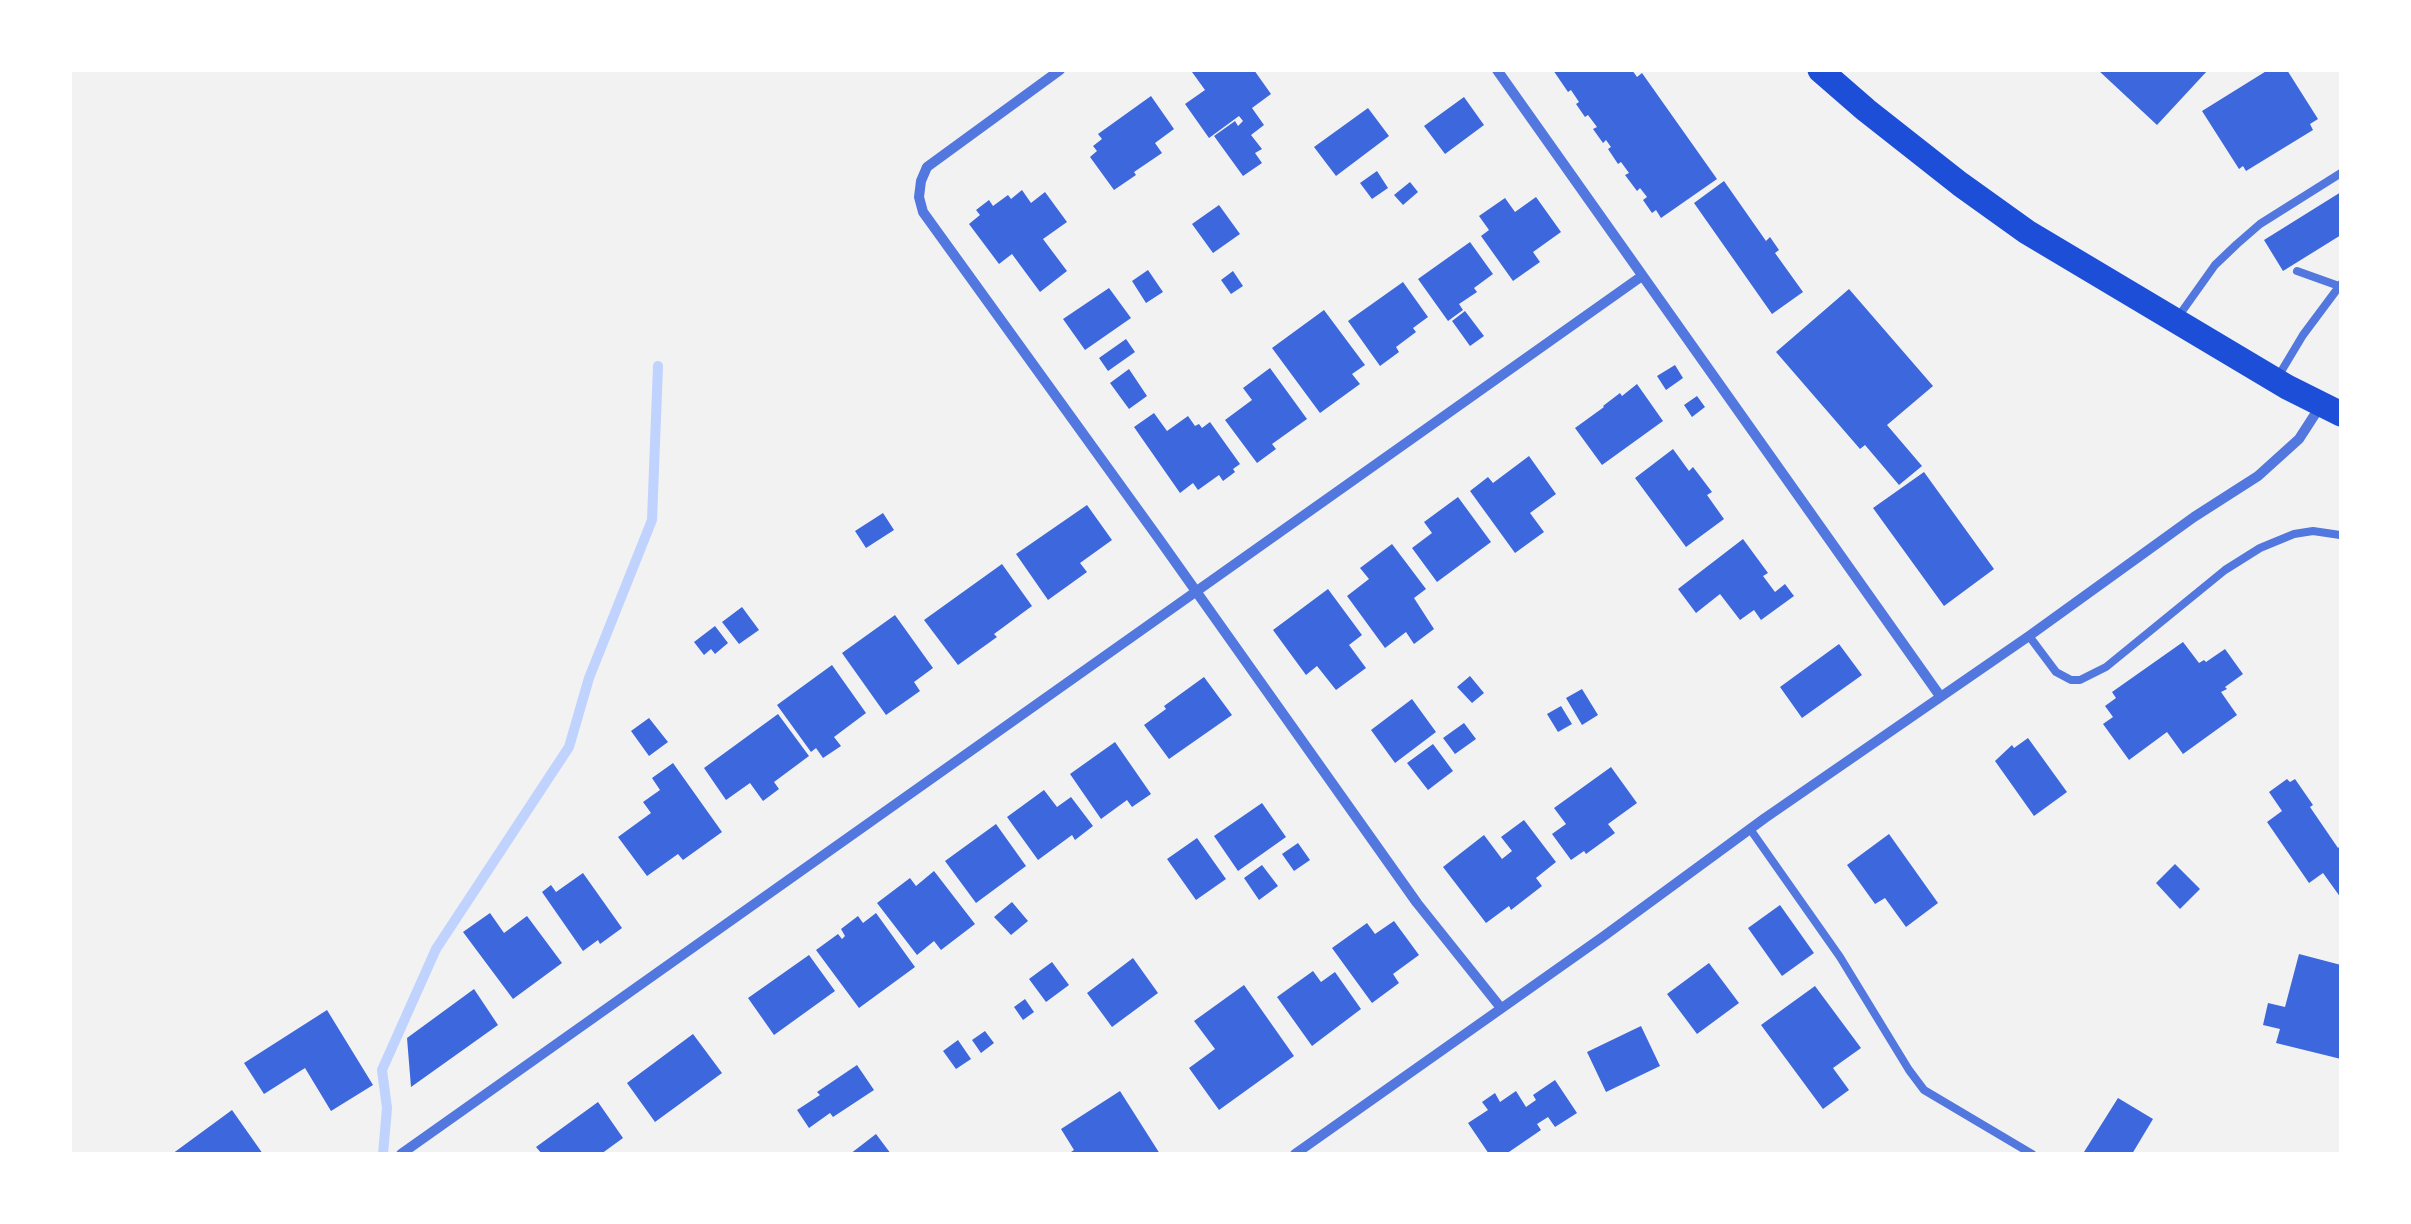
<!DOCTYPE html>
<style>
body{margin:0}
#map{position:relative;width:2411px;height:1224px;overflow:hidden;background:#f2f2f2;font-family:Inter,sans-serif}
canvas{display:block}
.frame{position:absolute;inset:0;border:72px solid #fff;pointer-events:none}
</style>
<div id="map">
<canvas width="2411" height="1224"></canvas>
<div class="frame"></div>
</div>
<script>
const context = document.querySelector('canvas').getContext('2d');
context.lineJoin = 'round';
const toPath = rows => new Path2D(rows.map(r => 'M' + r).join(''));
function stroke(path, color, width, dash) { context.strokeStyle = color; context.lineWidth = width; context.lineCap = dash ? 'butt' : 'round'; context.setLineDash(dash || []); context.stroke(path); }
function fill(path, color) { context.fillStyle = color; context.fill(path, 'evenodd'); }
const stream = toPath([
 [383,1154,387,1108,382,1070,436,949,569,747,589,678,652,520,658,366]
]);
const building = toPath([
 [1195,70,1254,70,1271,94,1252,108,1264,125,1251,135,1262,149,1255,153,1262,163,1243,176,1214,136,1235,121,1238,126,1243,121,1239,116,1209,138,1185,104,1205,90,1192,72],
 [1553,70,1632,70,1637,77,1642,73,1717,179,1661,218,1656,210,1652,213,1643,200,1647,197,1640,188,1637,191,1625,175,1629,173,1621,162,1618,164,1608,149,1611,147,1606,140,1603,143,1593,129,1597,127,1588,115,1585,117,1576,104,1579,102,1571,90,1568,92],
 [2098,70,2208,70,2157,125],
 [2268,70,2287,70,2318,119,2310,124,2313,130,2246,171,2243,166,2239,169,2202,111],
 [1151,96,1174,129,1155,143,1162,153,1134,172,1136,175,1114,190,1090,157,1097,151,1093,146,1102,139,1098,134],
 [1464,97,1484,125,1445,154,1424,126],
 [1368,108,1389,136,1336,176,1314,147],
 [1377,171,1388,188,1372,199,1360,183],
 [1724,181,1766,241,1770,237,1779,250,1775,253,1803,292,1772,314,1694,203],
 [1410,182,1418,192,1403,205,1394,195],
 [1022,190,1031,203,1045,192,1067,222,1043,239,1067,271,1040,292,1012,254,999,264,969,224,980,215,976,210,989,200,993,206,1008,195,1011,199],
 [2341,192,2341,235,2283,271,2264,240],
 [1536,197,1561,232,1533,252,1540,262,1513,281,1481,236,1489,230,1479,216,1505,198,1515,212],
 [1219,205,1240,234,1213,253,1192,224],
 [1470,242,1493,274,1474,288,1477,292,1459,304,1463,310,1448,321,1418,279],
 [1148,270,1163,292,1146,303,1132,281],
 [1233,271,1243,286,1231,294,1221,280],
 [1403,282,1428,317,1413,328,1416,332,1396,347,1399,352,1380,366,1348,321],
 [1109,288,1131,318,1085,350,1063,319],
 [1849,289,1933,386,1887,425,1922,466,1899,485,1865,445,1860,449,1776,352],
 [1324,310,1365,365,1352,374,1360,384,1320,413,1272,348],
 [1465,311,1484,336,1470,346,1452,321],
 [1126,339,1135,352,1108,371,1099,358],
 [1675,365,1683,378,1666,390,1657,376],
 [1270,368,1307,419,1272,444,1276,449,1257,463,1225,420,1252,400,1243,388],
 [1129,369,1147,396,1129,409,1110,383],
 [1637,384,1663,421,1602,465,1575,428,1604,407,1603,406,1620,393,1622,396],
 [1697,396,1705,407,1692,417,1684,405],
 [1154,413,1167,431,1188,416,1195,426,1199,424,1202,428,1210,422,1240,464,1233,469,1235,472,1223,481,1219,475,1198,490,1193,483,1180,493,1134,427],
 [1673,449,1689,471,1693,467,1712,492,1707,495,1724,519,1686,547,1635,478],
 [1529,456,1556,494,1530,513,1544,532,1515,553,1470,491,1488,477,1493,483],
 [1924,472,1994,569,1944,606,1873,508],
 [1458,497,1491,542,1437,582,1412,548,1432,533,1424,522],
 [1087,505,1112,540,1080,563,1087,572,1048,600,1016,554],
 [883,513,894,530,866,548,855,531],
 [1743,539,1768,573,1763,576,1775,592,1785,584,1794,596,1761,620,1754,610,1740,620,1720,594,1696,613,1678,589],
 [1392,544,1426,589,1414,598,1434,629,1414,644,1406,632,1385,648,1347,596,1369,579,1360,568],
 [1002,564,1032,606,994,634,997,637,958,665,924,620],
 [1328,589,1362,635,1349,645,1366,668,1336,690,1317,666,1306,675,1273,630],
 [742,607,759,630,739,644,722,622],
 [895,615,933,668,914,682,920,691,886,715,842,653],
 [715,626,728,643,715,654,711,649,704,655,694,642],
 [2183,642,2199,663,2204,660,2206,662,2225,649,2243,674,2225,687,2227,689,2221,692,2237,715,2183,754,2167,732,2129,760,2103,724,2113,717,2105,706,2116,698,2112,692],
 [1839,644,1862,675,1802,718,1780,687],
 [832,665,866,713,834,737,841,746,823,758,816,748,811,752,777,705],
 [1470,676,1484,693,1472,703,1457,687],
 [1204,677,1232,715,1169,759,1144,725,1166,709,1164,706],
 [1582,689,1598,715,1582,725,1566,698],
 [1412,699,1436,732,1395,763,1371,730],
 [1561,706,1572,724,1558,732,1547,714],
 [778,714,809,756,774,782,779,789,763,801,750,783,726,800,704,768],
 [649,718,668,742,649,756,631,731],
 [1464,723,1476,739,1455,754,1443,738],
 [2028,738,2067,792,2034,816,1995,761,2012,745,2014,748],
 [1115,742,1151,794,1132,807,1127,800,1101,819,1070,774],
 [1433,744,1453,771,1428,790,1407,763],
 [673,763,722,832,683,860,678,854,647,876,618,837,651,813,643,802,660,790,652,778],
 [1611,767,1637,803,1608,824,1615,833,1586,854,1584,851,1571,860,1552,834,1566,824,1554,808],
 [2287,779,2290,782,2295,779,2313,805,2310,807,2338,848,2341,845,2341,898,2323,873,2309,883,2267,822,2282,811,2269,792],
 [1044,790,1057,807,1071,797,1093,826,1075,840,1072,835,1038,860,1007,817],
 [1262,803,1286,837,1238,871,1214,836],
 [1524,820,1556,862,1536,878,1542,886,1511,910,1509,906,1486,923,1443,867,1484,835,1502,859,1512,851,1501,837],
 [996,824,1026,866,976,903,945,861],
 [1889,834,1938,903,1906,927,1885,898,1875,904,1847,865],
 [1197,838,1226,879,1196,900,1167,859],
 [1298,843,1310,860,1294,871,1282,854],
 [2175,864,2200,889,2180,909,2156,883],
 [1262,865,1278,886,1259,900,1244,878],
 [934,871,975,924,941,950,934,941,917,955,877,903,910,878,916,886],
 [583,873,622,928,600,944,598,940,583,951,542,892,551,885,556,892],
 [1012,902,1028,921,1011,935,994,917],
 [1780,905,1814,953,1782,976,1748,928],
 [490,913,504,933,527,916,562,963,513,999,463,932],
 [876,913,915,967,859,1008,816,950,838,934,842,939,845,936,841,929,858,916,863,923],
 [1394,921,1419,955,1393,974,1399,983,1372,1003,1332,948,1367,923,1375,934],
 [2299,954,2341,965,2341,1059,2276,1043,2280,1029,2263,1025,2268,1003,2285,1007],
 [809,955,835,991,774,1035,748,998],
 [1133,958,1158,993,1112,1027,1087,993],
 [1052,962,1069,985,1046,1002,1029,979],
 [1709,963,1739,1003,1697,1034,1667,994],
 [1313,971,1321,982,1335,972,1361,1009,1312,1046,1277,997],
 [1244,985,1294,1056,1219,1110,1189,1068,1215,1049,1194,1021],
 [1815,986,1861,1048,1833,1068,1849,1090,1823,1109,1761,1025],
 [474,989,498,1025,411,1087,407,1038],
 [1025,999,1034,1012,1023,1020,1014,1007],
 [327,1010,373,1085,331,1111,305,1068,264,1094,244,1063],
 [1641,1026,1660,1066,1606,1092,1587,1052],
 [985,1031,994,1043,981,1053,972,1040],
 [693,1034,722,1073,655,1122,627,1083],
 [958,1040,971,1059,956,1069,943,1051],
 [857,1065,874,1090,833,1117,830,1113,809,1128,797,1110,820,1095,817,1092],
 [1555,1080,1577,1113,1555,1127,1548,1117,1537,1124,1541,1130,1506,1154,1489,1154,1468,1123,1488,1110,1482,1102,1495,1093,1500,1102,1516,1091,1526,1107,1536,1100,1533,1095],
 [1120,1091,1160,1154,1068,1154,1074,1150,1061,1129],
 [2118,1098,2153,1119,2132,1154,2087,1154,2084,1152],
 [598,1102,623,1138,601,1154,542,1154,536,1147],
 [232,1110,263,1154,172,1154],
 [876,1134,891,1154,850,1154]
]);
const service = toPath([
 [2297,271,2339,286],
 [2178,317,2215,265,2237,244,2260,224,2341,173],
 [2279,375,2303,335,2341,284],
 [2029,636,2056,672,2071,680,2080,680,2106,667,2225,570,2260,548,2294,534,2313,531,2340,535],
 [1750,829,1840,957,1909,1070,1924,1090,2032,1154]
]);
const minor = toPath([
 [1060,70,927,167,921,181,919,197,923,212,1159,539,1417,903,1501,1008],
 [1497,70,1940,696],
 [401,1154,1642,276],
 [1295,1154,1604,936,1765,818,2029,636,2194,517,2258,476,2299,439,2321,405]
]);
const primary = toPath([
 [1820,70,1866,110,1960,184,2027,232,2287,387,2341,414]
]);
stroke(stream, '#bfd3fe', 10);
fill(building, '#3d67dc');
stroke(service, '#5277de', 8);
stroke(minor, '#5277de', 10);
stroke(primary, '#1d4ed8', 25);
</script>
